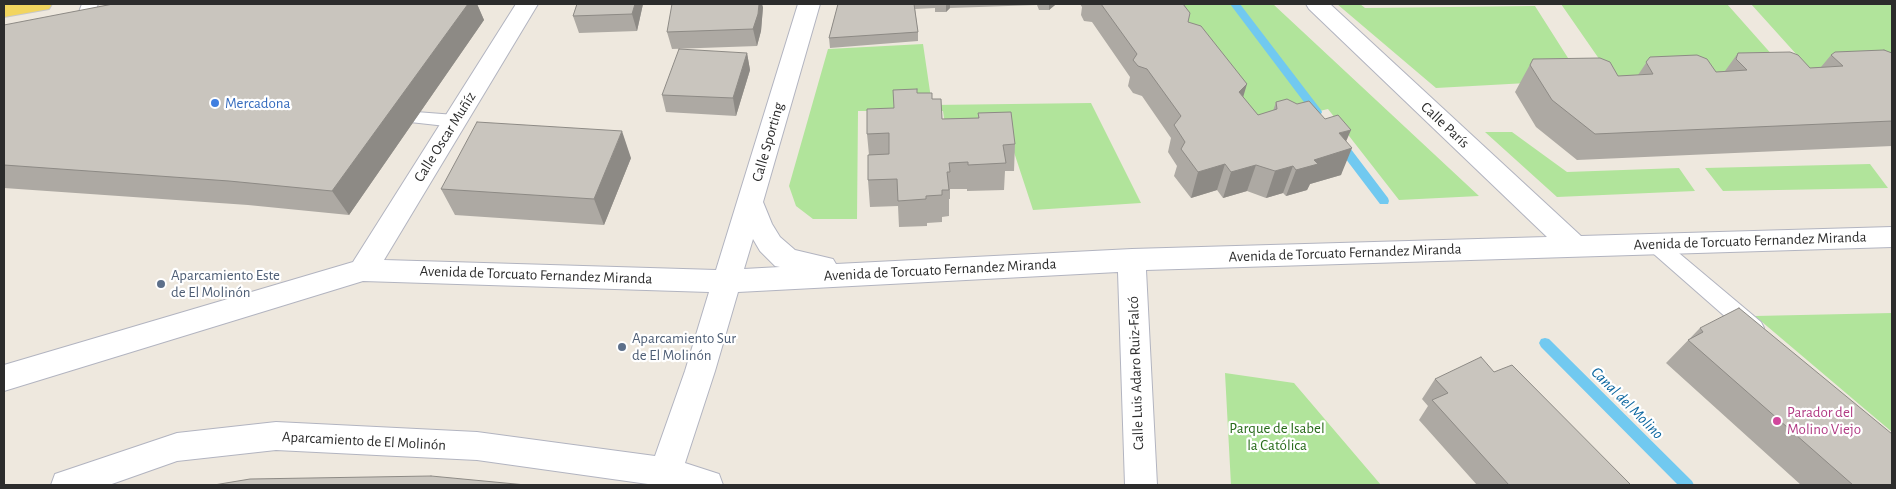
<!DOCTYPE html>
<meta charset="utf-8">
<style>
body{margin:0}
#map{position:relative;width:1896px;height:489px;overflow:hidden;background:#eee8de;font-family:"Alegreya Sans",sans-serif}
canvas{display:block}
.frame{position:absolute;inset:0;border:5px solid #2c2c2c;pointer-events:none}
</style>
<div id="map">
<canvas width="1896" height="489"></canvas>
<div class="frame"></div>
</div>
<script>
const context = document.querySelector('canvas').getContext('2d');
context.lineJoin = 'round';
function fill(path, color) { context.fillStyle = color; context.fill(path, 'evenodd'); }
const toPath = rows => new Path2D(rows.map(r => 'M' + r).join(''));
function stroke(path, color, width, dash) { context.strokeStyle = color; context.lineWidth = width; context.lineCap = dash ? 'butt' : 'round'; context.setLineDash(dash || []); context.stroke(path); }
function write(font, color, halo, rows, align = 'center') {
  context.font = font + ' "Alegreya Sans",sans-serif'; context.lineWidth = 4.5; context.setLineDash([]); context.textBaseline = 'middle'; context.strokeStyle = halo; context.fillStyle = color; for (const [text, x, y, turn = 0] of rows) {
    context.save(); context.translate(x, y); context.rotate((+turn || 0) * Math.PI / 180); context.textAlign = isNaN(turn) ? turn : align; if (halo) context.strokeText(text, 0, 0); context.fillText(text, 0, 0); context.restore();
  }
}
const green = toPath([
 [1164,4,1273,4,1479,196,1399,200,1328,109,1260,125],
 [1337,4,1360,4,1365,8,1535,6,1582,80,1436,88],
 [1561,4,1727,4,1790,75,1613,79],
 [1751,4,1892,4,1892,72,1815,75],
 [923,44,932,105,1091,103,1141,203,1033,210,1009,137,947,139,943,111,858,111,857,219,813,219,796,206,789,186,828,49],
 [1485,132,1512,132,1567,172,1679,168,1695,191,1557,197],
 [1870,164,1888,188,1723,191,1705,168],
 [1892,313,1892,432,1755,316],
 [1225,373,1294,383,1381,485,1231,485]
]);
const stream = toPath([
 [1230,4,1240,4,1321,110,1322,112,1321,114,1313,114,1230,4],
 [1340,139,1344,140,1388,198,1389,201,1388,204,1380,204,1336,146,1335,143,1336,140,1340,139],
 [1545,338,1549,339,1692,481,1694,485,1678,485,1541,347,1539,343,1541,339,1545,338]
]);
const lane = toPath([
 [82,4,98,4,86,35,84,39,78,40,72,39,70,35,82,4],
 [416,112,455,115,461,117,464,121,461,125,455,127,410,122,407,118,410,114,416,112],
 [1654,235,1661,238,1761,322,1764,328,1761,334,1753,337,1745,334,1647,248,1644,243,1647,238,1654,235]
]);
const street = toPath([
 [516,4,538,4,384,260,716,270,798,4,820,4,763,202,772,224,780,237,795,250,833,259,836,264,1132,249,1547,237,1309,9,1306,4,1330,4,1581,236,1892,227,1892,247,1146,270,1157,485,1125,485,1118,272,738,292,715,371,685,463,719,474,723,485,655,485,477,460,276,450,177,461,109,485,51,485,55,474,177,433,276,422,477,432,655,456,685,371,709,292,363,281,4,391,4,365,353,262,516,4],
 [753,239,760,251,775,266,780,267,744,269,753,239]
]);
const primary = toPath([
 [4,4,52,4,49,9,4,17,4,4]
]);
const wall = toPath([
 [113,4,477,4,484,20,349,215,248,205,4,188,4,26],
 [577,4,643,4,637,31,579,33,573,16],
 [838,4,1183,4,1190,13,1188,22,1243,97,1258,115,1273,111,1276,102,1346,142,1341,175,1310,184,1307,190,1286,196,1283,193,1266,198,1247,191,1223,198,1217,190,1191,198,1174,176,1177,166,1168,152,1171,138,1142,96,1133,93,1128,86,1130,77,1092,22,1084,21,1081,15,1082,7,1080,4,1055,5,1049,10,1039,10,1037,5,950,8,946,12,935,12,935,8,915,9,918,32,918,41,830,48,829,38],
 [763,7,761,31,757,46,672,49,667,32],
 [747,53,750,70,736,116,666,112,662,95],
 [1738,53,1810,68,1821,67,1831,55,1892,53,1892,146,1577,160,1536,127,1515,92,1533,59,1618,76,1638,75,1650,57,1716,72,1725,71],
 [917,93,932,99,942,119,978,118,978,113,1015,144,1014,171,1005,171,1004,190,967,191,967,189,950,189,950,199,949,199,949,216,942,217,942,222,927,223,927,226,899,227,898,206,870,207,868,180,869,155,867,134,894,108],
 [631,158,604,225,455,215,441,189],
 [1700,328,1892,485,1801,485,1666,363],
 [1494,372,1631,485,1477,485,1419,420,1428,406,1422,399,1435,379]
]);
const shadedWall = toPath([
 [468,4,477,4,484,20,349,215,332,191],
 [635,4,643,4,637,31,632,14],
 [759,4,762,4,763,7,761,31,757,46,753,29],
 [946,4,950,4,950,8,946,12],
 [1049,4,1055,4,1055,5,1049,10],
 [747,53,750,70,736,116,733,98],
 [1247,84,1239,111,1239,92],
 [1351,130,1342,151,1352,148,1341,175,1310,184,1307,190,1286,196,1296,170,1314,160,1339,133],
 [622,131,631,158,604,225,594,199],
 [1225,164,1217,190,1191,198,1198,172],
 [1256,165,1247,191,1223,198,1231,172],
 [1293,166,1283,193,1266,198,1275,171]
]);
const building = toPath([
 [113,4,468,4,332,191,229,181,4,165,4,25,113,4],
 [577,4,635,4,632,14,573,16,577,4],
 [672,4,759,4,758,14,753,29,667,32,672,4],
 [838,4,914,4,918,32,829,38,838,4],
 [1101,4,1183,4,1190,13,1188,22,1201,26,1247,84,1239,92,1258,115,1277,109,1276,102,1287,99,1297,104,1309,101,1325,119,1338,115,1351,130,1339,133,1352,148,1314,160,1318,164,1296,170,1293,166,1275,171,1256,165,1231,172,1225,164,1198,172,1181,149,1185,142,1174,125,1181,116,1147,69,1138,66,1133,60,1137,54,1101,4],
 [679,49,747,53,733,98,662,95,679,49],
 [1884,50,1892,53,1892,121,1595,134,1552,100,1530,65,1533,59,1600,58,1610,62,1618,76,1653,74,1646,62,1650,57,1697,55,1707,59,1716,72,1747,70,1736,59,1738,53,1790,52,1798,55,1810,68,1843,66,1831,55,1835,52,1884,50],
 [917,89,917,93,932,93,932,99,941,99,942,119,979,118,978,113,1011,112,1015,144,1003,145,1006,163,968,165,968,162,949,163,950,172,947,172,949,190,942,190,942,195,926,196,926,199,898,201,897,179,868,180,868,155,889,154,889,133,867,134,867,109,894,108,893,90,917,89],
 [477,122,622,131,594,199,441,189,477,122],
 [1739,308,1892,434,1892,485,1853,485,1688,340,1703,332,1700,328,1739,308],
 [1481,357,1494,372,1512,365,1631,485,1509,485,1432,400,1448,393,1435,379,1481,357],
 [431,476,526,485,214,485,250,479,431,476]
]);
const markers = [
 [215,103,5,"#3f7fe0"],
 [161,284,5,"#5c6f8a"],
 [622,347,5,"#5c6f8a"],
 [1777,421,5,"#d1479c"]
];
const shopNames = [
 ["Mercadona",225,103]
];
const streetNames = [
 ["Calle París",1445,125,43],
 ["Calle Oscar Muñíz",445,137,-58],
 ["Calle Sporting",768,142,-74],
 ["Avenida de Torcuato Fernandez Miranda",1750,241,-2],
 ["Avenida de Torcuato Fernandez Miranda",1345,253,-2],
 ["Avenida de Torcuato Fernandez Miranda",940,270,-3],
 ["Avenida de Torcuato Fernandez Miranda",536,275,2],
 ["Calle Luis Adaro Ruiz-Falcó",1136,373,-92],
 ["Aparcamiento de El Molinón",364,441,3]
];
const serviceNames = [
 ["Aparcamiento Este",171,275],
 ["de El Molinón",171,292],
 ["Aparcamiento Sur",632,338],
 ["de El Molinón",632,355]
];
const hotelNames = [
 ["Parador del",1787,412],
 ["Molino Viejo",1787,429]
];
const parkNames = [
 ["Parque de Isabel",1277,428],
 ["la Católica",1277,445]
];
const waterNames = [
 ["Canal del Molino",1627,403,45]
];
fill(green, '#b1e49b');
fill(stream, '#71c9f0');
stroke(lane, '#b2b4c0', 2);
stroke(street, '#b2b4c0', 2);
stroke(primary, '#c8c8c8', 2);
fill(lane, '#fff');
fill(street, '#fff');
fill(primary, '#f2d55f');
fill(wall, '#ada9a3');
fill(shadedWall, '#8d8a85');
fill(building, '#c9c5be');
stroke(building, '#8d8a85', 1);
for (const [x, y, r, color] of markers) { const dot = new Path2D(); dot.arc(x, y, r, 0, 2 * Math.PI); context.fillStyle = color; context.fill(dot); stroke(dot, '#fff', 2); }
write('15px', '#366cbe', '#fff', shopNames, 'left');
write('15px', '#2c2c2c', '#fff', streetNames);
write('15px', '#4e5e75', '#fff', serviceNames, 'left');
write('15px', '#b23c85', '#fff', hotelNames, 'left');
write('15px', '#286b1a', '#fff', parkNames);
write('italic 16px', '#0d67a0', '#fff', waterNames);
</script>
